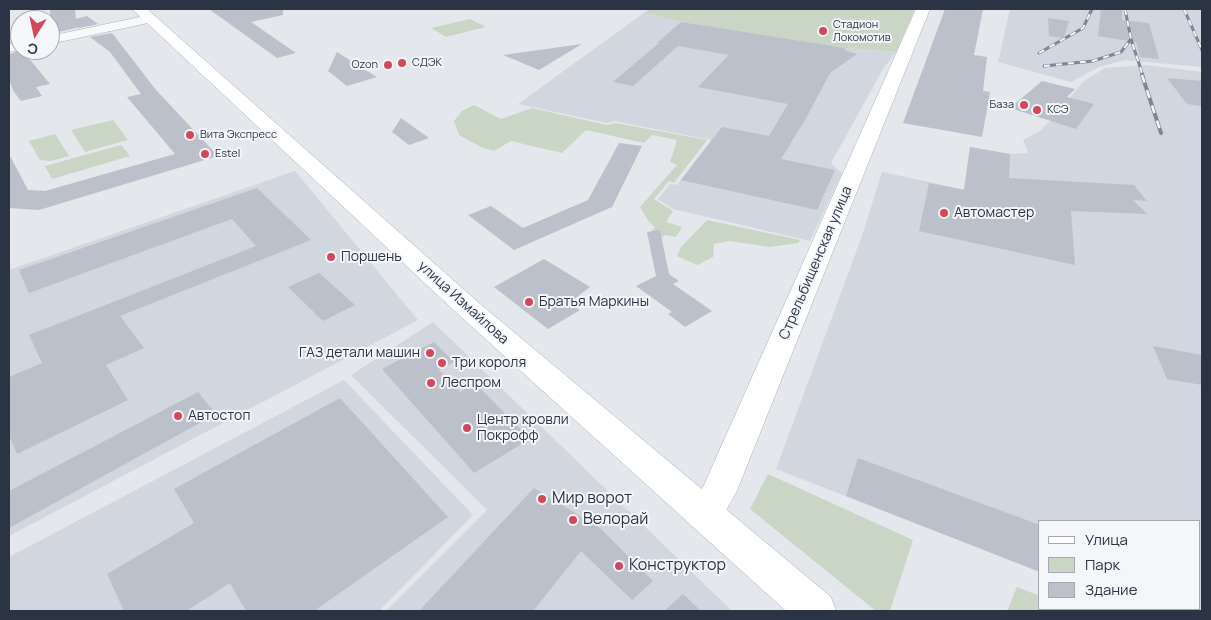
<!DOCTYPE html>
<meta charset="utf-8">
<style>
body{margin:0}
#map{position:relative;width:1211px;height:620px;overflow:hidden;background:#e4e7ec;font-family:Manrope,sans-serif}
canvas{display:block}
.frame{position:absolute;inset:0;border:10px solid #2b3445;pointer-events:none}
.legend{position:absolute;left:1038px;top:520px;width:162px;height:90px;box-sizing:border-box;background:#f4f6f9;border:1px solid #a4a8b1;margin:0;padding:6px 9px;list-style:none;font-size:15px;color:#2b3445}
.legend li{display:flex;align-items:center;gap:10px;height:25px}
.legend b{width:25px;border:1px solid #a4a8b1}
.north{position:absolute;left:10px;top:10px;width:50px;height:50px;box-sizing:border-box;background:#f4f6f9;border:1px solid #a4a8b1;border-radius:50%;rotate:190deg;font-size:14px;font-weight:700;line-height:20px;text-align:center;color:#2b3445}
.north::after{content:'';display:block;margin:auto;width:18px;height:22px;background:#d1495b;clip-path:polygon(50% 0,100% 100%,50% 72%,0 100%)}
</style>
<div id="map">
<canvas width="1211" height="620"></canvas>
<div class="frame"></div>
<ul class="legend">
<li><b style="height:6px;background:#fff"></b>Улица</li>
<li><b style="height:14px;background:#c9d6c5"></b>Парк</li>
<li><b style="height:14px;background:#bbc0ca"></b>Здание</li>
</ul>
<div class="north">С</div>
</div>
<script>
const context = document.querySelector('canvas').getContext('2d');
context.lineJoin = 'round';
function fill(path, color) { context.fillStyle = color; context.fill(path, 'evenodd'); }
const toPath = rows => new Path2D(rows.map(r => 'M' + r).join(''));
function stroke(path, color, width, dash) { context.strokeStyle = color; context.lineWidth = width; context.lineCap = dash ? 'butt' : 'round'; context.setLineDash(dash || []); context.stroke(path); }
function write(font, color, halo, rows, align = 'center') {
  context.font = font + ' Manrope,sans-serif'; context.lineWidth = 4; context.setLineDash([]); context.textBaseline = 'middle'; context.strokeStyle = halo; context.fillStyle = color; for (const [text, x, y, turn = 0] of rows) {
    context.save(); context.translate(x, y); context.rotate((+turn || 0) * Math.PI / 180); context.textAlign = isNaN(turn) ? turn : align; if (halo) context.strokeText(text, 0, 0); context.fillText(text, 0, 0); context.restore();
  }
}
const built = toPath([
 [1010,9,1202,9,1202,67,1125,60,1099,67,1071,82,998,62],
 [644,13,701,26,845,48,896,52,883,69,832,161,831,164,842,173,810,241,673,209,658,199,670,184,677,185,711,140,614,121,607,123,518,104],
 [1145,65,1202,72,1202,611,1141,611,1135,609,1200,609,1200,521,1040,521,1040,572,776,469,862,236,882,172,1022,202,964,189,970,147,1010,154,1028,153,1023,140,1040,131,1049,122,1084,81,1105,68],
 [295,171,418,320,9,536,9,270],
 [433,322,732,611,386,611,487,510,351,375],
 [344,380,473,515,379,611,9,611,9,557]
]);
const green = toPath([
 [650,9,915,9,896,52,845,48,701,26,644,13],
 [470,19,486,27,446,37,431,28],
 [474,105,501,119,532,108,607,125,616,123,707,140,674,183,669,181,654,199,673,211,666,222,682,227,676,237,665,235,663,237,649,234,655,227,649,222,640,207,677,165,670,162,677,140,652,135,644,143,586,130,562,153,511,141,494,151,481,147,459,135,454,121,462,111],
 [113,120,128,140,85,152,71,130],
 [55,134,69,156,51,161,40,160,29,141],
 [121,145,130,156,52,179,45,166],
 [707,220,800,240,798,243,770,247,729,241,714,244,713,257,697,265,677,256,681,247],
 [768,474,913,540,890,611,876,611,750,509],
 [1017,587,1040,596,1040,609,1072,609,1079,611,1007,611]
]);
const building = toPath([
 [50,9,75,9,76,19,87,16,98,24,78,28,76,27,76,28,50,34],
 [209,9,283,9,283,15,251,22,296,53,277,58],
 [945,9,983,9,974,55,987,57,983,91,990,92,982,137,903,123],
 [1101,9,1122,9,1122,20,1149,23,1159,59,1140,57,1136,42,1098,36],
 [1048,18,1069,21,1064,38,1049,36],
 [681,22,845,48,844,50,857,54,830,73,806,118,781,159,835,170,817,210,681,180,722,127,769,136,788,104,698,87,729,55,678,46,633,86,613,82,659,43,657,43],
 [112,33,156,90,218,156,39,210,9,208,9,154,28,190,45,191,175,154,127,97,141,94,110,52,90,37],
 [582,44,539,70,503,55],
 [22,50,50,84,36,87,42,96,21,101,14,92,9,79,9,54],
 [337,52,359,66,377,77,347,86,328,71],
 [1167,78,1202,81,1202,106,1187,104],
 [1042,81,1075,89,1067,97,1094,104,1076,129,1010,108],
 [401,118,429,138,409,145,392,132],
 [619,143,642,146,612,207,514,250,468,215,491,206,523,228,588,200],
 [970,147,1010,154,1009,178,1134,185,1147,201,1133,200,1147,214,1071,211,1075,265,919,231,929,183,964,190],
 [257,188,311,240,120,316,144,348,106,365,128,400,17,454,9,435,9,377,42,363,29,335,256,246,232,219,29,293,19,270],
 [660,230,669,274,679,281,673,284,712,311,685,327,668,314,672,312,636,286,656,276,647,232],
 [544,259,590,287,569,303,580,310,548,329,494,287],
 [319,273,355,305,323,321,288,287],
 [434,342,454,362,439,370,460,392,475,383,530,439,474,473,382,369],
 [1153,346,1202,355,1202,385,1167,379],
 [198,392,216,414,9,528,9,491],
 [340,398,448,517,314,611,246,611,230,583,186,611,124,611,107,574,194,523,174,489],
 [858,458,1040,525,1040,572,846,496],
 [534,488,600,528,653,581,632,600,581,551,533,611,419,611],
 [683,594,701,611,664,611]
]);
const tertiary = toPath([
 [149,15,153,16,155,19,153,22,50,44,50,36,149,15],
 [20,42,20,50,9,52,9,44,20,42]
]);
const secondary = toPath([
 [916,9,930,9,736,493,717,526,704,531,691,526,686,515,704,485,916,9]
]);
const primary = toPath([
 [132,9,147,9,479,303,831,597,836,611,786,611,459,315,132,9]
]);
const railFar1 = toPath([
 [1125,9,1131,39,1143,76],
 [1184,9,1202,50],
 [1039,53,1083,28,1092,9],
 [1044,66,1093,61,1121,52,1131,39]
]);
const rail = toPath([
 [1142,75,1161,133]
]);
const markers = [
 [823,31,5,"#d1495b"],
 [402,63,5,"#d1495b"],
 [388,65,5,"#d1495b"],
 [1024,105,5,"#d1495b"],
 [1037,110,5,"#d1495b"],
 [190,135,5,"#d1495b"],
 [205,154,5,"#d1495b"],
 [944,213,5,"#d1495b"],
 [331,257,5,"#d1495b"],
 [529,302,5,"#d1495b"],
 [430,353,5,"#d1495b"],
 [442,363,5,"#d1495b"],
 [431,383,5,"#d1495b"],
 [178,416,5,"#d1495b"],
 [467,428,5,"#d1495b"],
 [542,499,5,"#d1495b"],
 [573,520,5,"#d1495b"],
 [619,566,5,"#d1495b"]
];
const farPoinames = [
 ["Стадион",833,25],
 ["Локомотив",833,38],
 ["СДЭК",412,63],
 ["Ozon",378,65,"right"],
 ["База",1014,105,"right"],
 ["КСЭ",1047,110],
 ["Вита Экспресс",200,135],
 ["Estel",215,154]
];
const poiNames = [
 ["Автомастер",954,213],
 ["Поршень",341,257],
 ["Братья Маркины",539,302],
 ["ГАЗ детали машин",420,353,"right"],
 ["Три короля",452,363],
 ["Леспром",441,383],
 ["Автостоп",188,416],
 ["Центр кровли",477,420],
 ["Покрофф",477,436]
];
const streetNames = [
 ["Стрельбищенская улица",816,263,-67],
 ["улица Измайлова",463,303,42]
];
const nearPoinames = [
 ["Мир ворот",552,499],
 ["Велорай",583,520],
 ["Конструктор",629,566]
];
fill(built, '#d2d6de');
fill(green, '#c9d6c5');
fill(building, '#bbc0ca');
stroke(tertiary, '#a9aeb7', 1);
stroke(secondary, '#a9aeb7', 1);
stroke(primary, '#a3abb8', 1);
fill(tertiary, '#f7f8fa');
fill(secondary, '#fff');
fill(primary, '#fff');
stroke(railFar1, '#7d8696', 3);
stroke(rail, '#7d8696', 4);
stroke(railFar1, '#f4f6f9', 2, [6]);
stroke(rail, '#f4f6f9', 2.5, [8]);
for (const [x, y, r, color] of markers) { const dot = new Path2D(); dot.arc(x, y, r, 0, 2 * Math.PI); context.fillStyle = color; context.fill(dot); stroke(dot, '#f4f6f9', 2); }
write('11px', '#2b3445', '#f4f6f9', farPoinames, 'left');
write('14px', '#2b3445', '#f4f6f9', poiNames, 'left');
write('14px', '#2b3445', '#f4f6f9', streetNames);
write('16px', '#2b3445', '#f4f6f9', nearPoinames, 'left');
</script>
